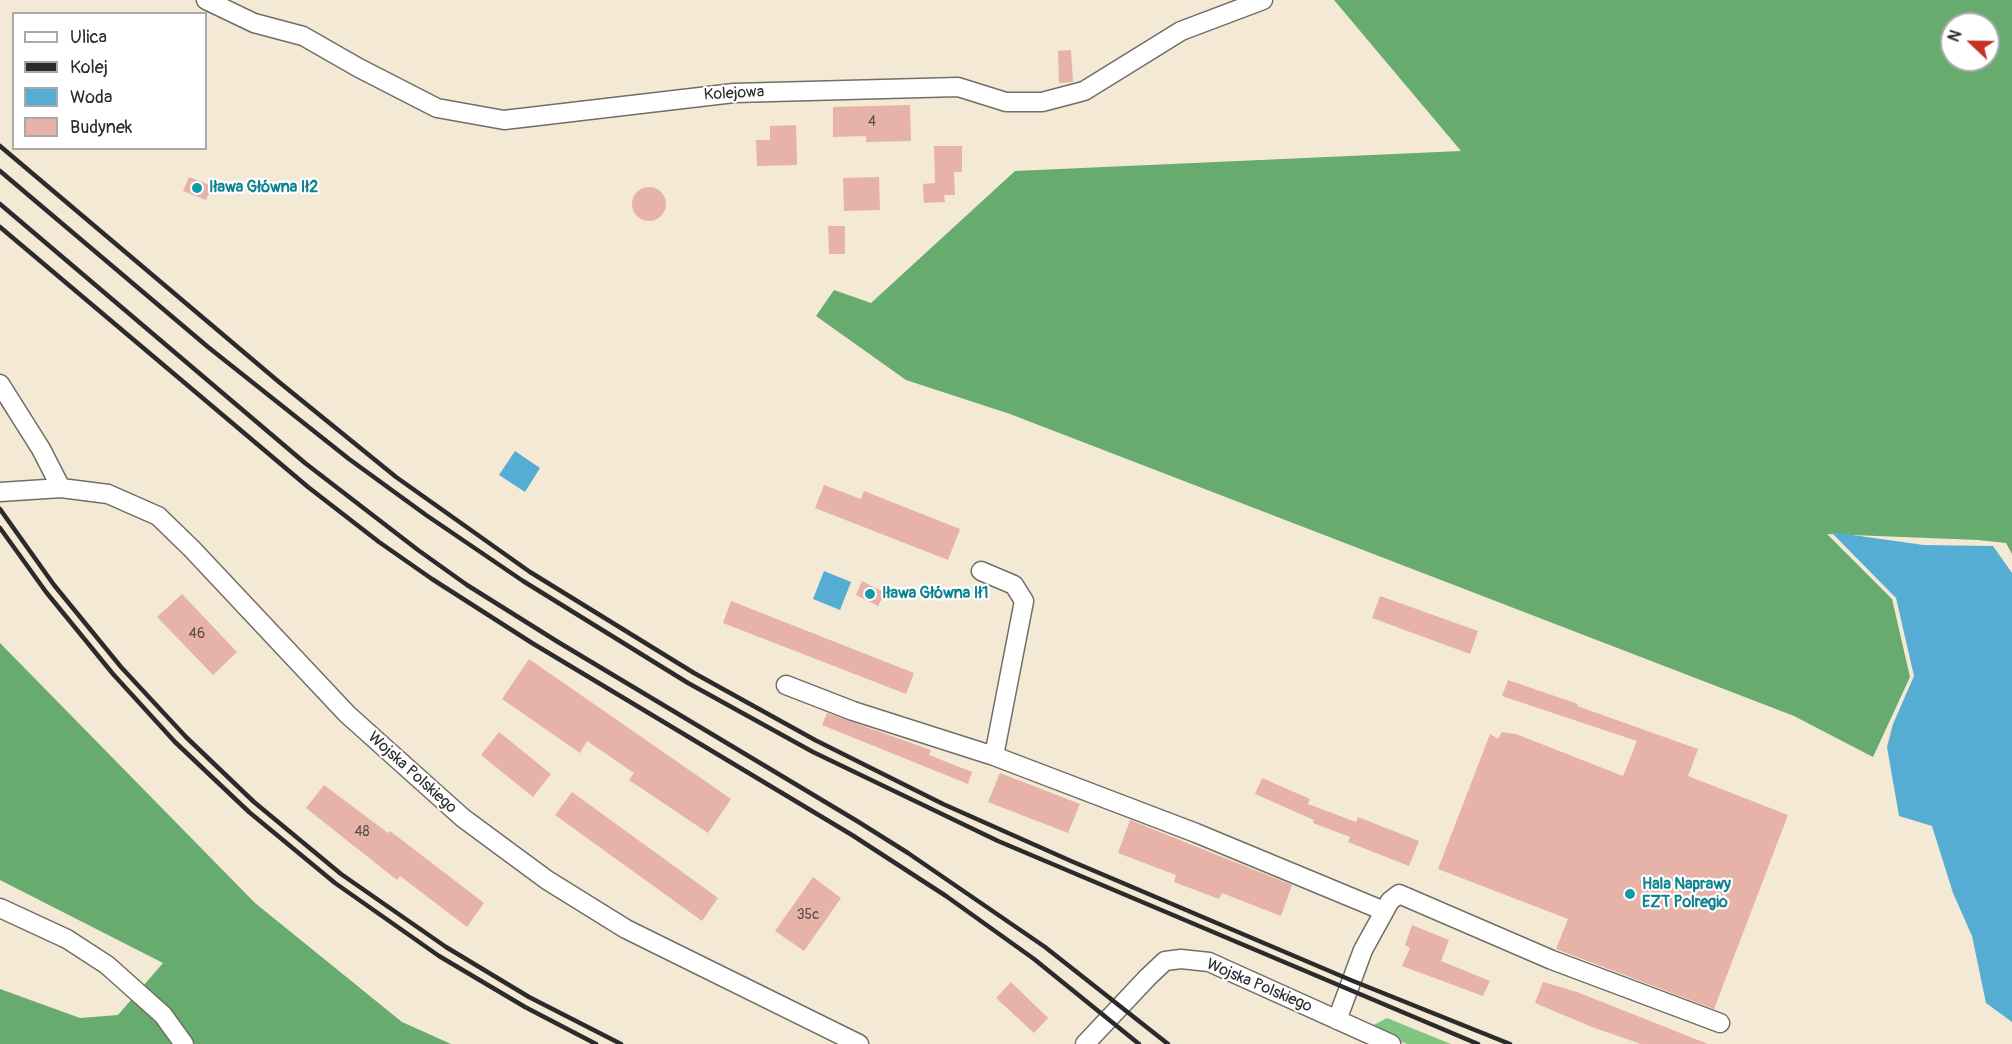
<!DOCTYPE html>
<meta charset="utf-8">
<style>
body{margin:0}
#map{position:relative;width:2012px;height:1044px;overflow:hidden;background:#f4e9d4;font-family:Pangolin,sans-serif}
canvas{display:block}
.legend{position:absolute;left:12px;top:12px;width:195px;height:138px;box-sizing:border-box;background:#fff;border:2px solid #aaa;margin:0;padding:8px 10px;list-style:none;font-size:18px;color:#2b2b2b}
.legend li{display:flex;align-items:center;gap:12px;height:30px}
.legend b{width:30px;border:2px solid #aaa}
.north{position:absolute;left:1940px;top:12px;width:60px;height:60px;box-sizing:border-box;background:#fff;border:2px solid #aaa;border-radius:50%;rotate:292deg;font-size:16px;font-weight:700;line-height:24px;text-align:center;color:#2b2b2b}
.north::after{content:'';display:block;margin:auto;width:21px;height:27px;background:#c8321e;clip-path:polygon(50% 0,100% 100%,50% 72%,0 100%)}
</style>
<div id="map">
<canvas width="2012" height="1044"></canvas>
<ul class="legend">
<li><b style="height:8px;background:#fff"></b>Ulica</li>
<li><b style="height:8px;background:#2b2b2b"></b>Kolej</li>
<li><b style="height:16px;background:#56add3"></b>Woda</li>
<li><b style="height:16px;background:#e7b2a8"></b>Budynek</li>
</ul>
<div class="north">N</div>
</div>
<script>
const context = document.querySelector('canvas').getContext('2d');
context.lineJoin = 'round';
function fill(path, color) { context.fillStyle = color; context.fill(path, 'evenodd'); }
const toPath = rows => new Path2D(rows.map(r => 'M' + r).join(''));
function stroke(path, color, width, dash) { context.strokeStyle = color; context.lineWidth = width; context.lineCap = dash ? 'butt' : 'round'; context.setLineDash(dash || []); context.stroke(path); }
function write(font, color, halo, rows, align = 'center') {
  context.font = font + ' Pangolin,sans-serif'; context.lineWidth = 4.5; context.setLineDash([]); context.textBaseline = 'middle'; context.strokeStyle = halo; context.fillStyle = color; for (const [text, x, y, turn = 0] of rows) {
    context.save(); context.translate(x, y); context.rotate((+turn || 0) * Math.PI / 180); context.textAlign = isNaN(turn) ? turn : align; if (halo) context.strokeText(text, 0, 0); context.fillText(text, 0, 0); context.restore();
  }
}
const green = toPath([
 [1387,1018,1451,1044,1407,1044,1368,1028]
]);
const forest = toPath([
 [1334,0,2012,0,2012,554,2006,543,1978,540,1827,534,1892,599,1910,677,1873,757,1794,716,1010,414,906,380,816,316,834,290,871,303,1015,171,1461,151],
 [1952,24,1988,24,1988,60,1952,60],
 [0,643,255,903,402,1022,451,1044,0,1044,0,989,80,1018,118,1015,163,963,0,880]
]);
const water = toPath([
 [515,451,540,468,525,492,499,475],
 [1831,532,1924,545,1993,546,2012,573,2012,1022,1986,1003,1972,936,1953,893,1932,826,1899,816,1887,747,1893,724,1914,676,1896,598],
 [824,571,851,582,840,610,813,599]
]);
const building = toPath([
 [1071,50,1073,82,1059,83,1058,51],
 [910,105,911,141,866,142,866,136,833,137,833,107],
 [796,125,797,165,757,166,756,140,770,140,770,126],
 [934,146,962,146,962,172,954,172,955,195,944,195,945,202,924,203,923,184,935,183],
 [189,177,212,186,206,200,183,191],
 [879,177,880,210,844,211,843,178],
 '632 204a17 17 0 1 1 34 0a17 17 0 1 1-34 0Z',
 [828,226,845,226,845,254,829,254],
 [824,485,861,499,864,491,960,529,948,560,815,508],
 [862,581,885,593,878,606,856,595],
 [182,594,237,652,213,675,157,617],
 [1380,596,1478,631,1470,654,1372,618],
 [731,601,914,673,906,694,723,623],
 [529,659,731,799,708,833,629,780,634,773,587,741,580,753,502,699],
 [1508,680,1578,704,1577,706,1698,749,1688,776,1788,815,1714,1009,1556,949,1568,919,1438,869,1490,734,1498,739,1502,732,1516,734,1623,776,1637,741,1502,696],
 [827,713,931,750,929,755,972,772,968,784,822,725],
 [499,732,551,774,533,797,481,755],
 [1000,773,1080,804,1068,833,988,802],
 [1262,778,1310,799,1308,804,1356,822,1358,817,1419,841,1409,866,1348,842,1350,837,1313,823,1314,820,1255,794],
 [324,785,388,833,390,831,484,903,467,927,400,876,397,880,306,808],
 [572,792,718,898,702,921,555,815],
 [1130,820,1292,885,1281,916,1222,893,1219,899,1174,882,1176,875,1118,853],
 [813,877,841,898,804,951,775,931],
 [1412,925,1449,940,1441,961,1490,981,1483,996,1402,966,1410,948,1405,945],
 [1011,982,1048,1018,1034,1033,996,998],
 [1543,982,1577,992,1708,1044,1641,1044,1592,1027,1535,1003]
]);
const minor = toPath([
 [206,0,254,23,303,36,359,68,437,108,504,120,734,93,958,87,1006,102,1042,102,1084,91,1181,31,1263,0],
 [0,384,41,449,61,488],
 [0,492,61,488,108,494,158,516,192,549,347,714,463,818,547,880,626,929,859,1044],
 [981,571,1014,585,1024,601,994,756],
 [786,685,853,711,994,756,1196,833,1384,911],
 [0,908,67,939,107,965,163,1015,184,1044],
 [1337,1020,1363,950,1390,901,1399,894,1552,960,1720,1023],
 [1085,1044,1148,977,1165,961,1181,959,1209,962,1391,1044]
]);
const rail = toPath([
 [0,146,279,382,396,477,530,572,694,673,815,740,943,804,1071,861,1353,981,1510,1044],
 [0,171,208,347,349,459,426,515,523,581,688,683,813,752,998,841,1478,1044],
 [0,204,305,463,418,550,467,585,558,642,857,821,908,853,1045,947,1168,1044],
 [0,227,308,487,379,542,432,579,532,643,852,835,946,896,1034,959,1139,1044],
 [0,509,54,585,121,667,186,737,254,802,341,874,446,947,529,997,621,1044],
 [0,528,46,592,113,674,175,742,249,812,335,883,439,956,525,1007,596,1044]
]);
const markers = [
 [197,188,6,"#0f9aa8"],
 [870,594,6,"#0f9aa8"],
 [1630,894,6,"#0f9aa8"]
];
const numberNames = [
 ["4",872,122],
 ["46",197,634],
 ["48",362,832],
 ["35c",808,915]
];
const streetNames = [
 ["Kolejowa",734,94,-3],
 ["Wojska Polskiego",412,773,42],
 ["Wojska Polskiego",1259,986,23]
];
const cultureNames = [
 ["Iława Główna Ił2",209,188],
 ["Iława Główna Ił1",882,594],
 ["Hala Naprawy",1642,885],
 ["EZT Polregio",1642,903]
];
fill(green, '#81c680');
fill(forest, '#68ab6e');
fill(water, '#56add3');
fill(building, '#e7b2a8');
stroke(minor, '#716e66', 21);
stroke(minor, '#fff', 18);
stroke(rail, '#2b2b2b', 4.5);
for (const [x, y, r, color] of markers) { const dot = new Path2D(); dot.arc(x, y, r, 0, 2 * Math.PI); context.fillStyle = color; context.fill(dot); stroke(dot, '#fff', 2); }
write('14px', '#5a4d4a', null, numberNames);
write('16px', '#2b2b2b', '#fff', streetNames);
write('bold 16px', '#0d838f', '#fff', cultureNames, 'left');
</script>
